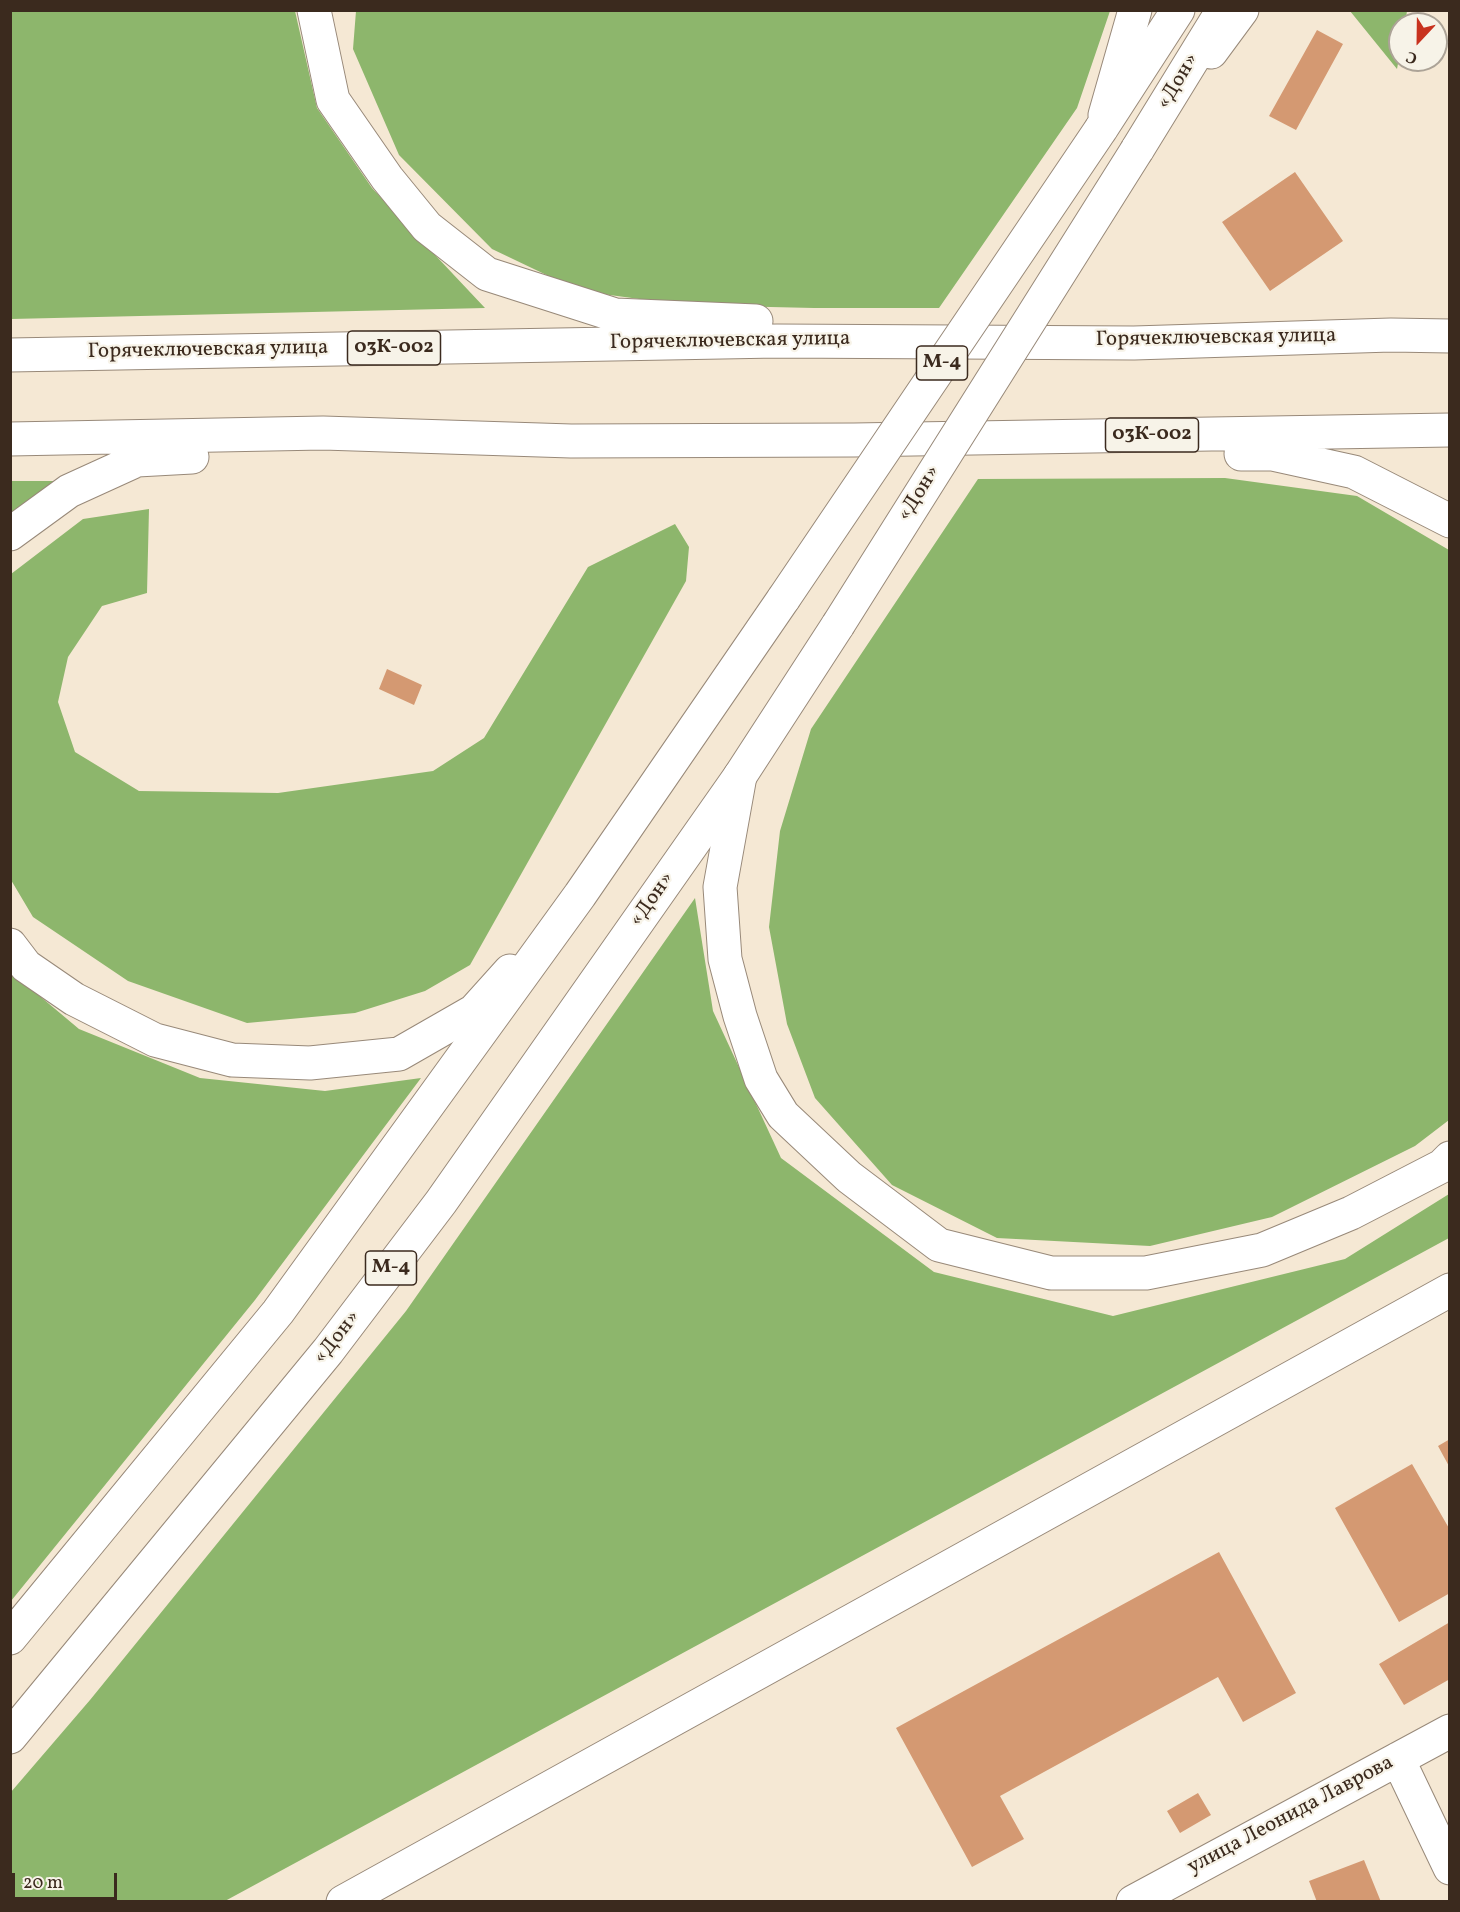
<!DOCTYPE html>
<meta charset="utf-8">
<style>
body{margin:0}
#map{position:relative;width:1460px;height:1912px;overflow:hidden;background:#f5e8d4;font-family:Vollkorn,serif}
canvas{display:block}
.frame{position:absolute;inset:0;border:12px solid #3b2a1e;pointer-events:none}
.north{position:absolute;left:1388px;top:12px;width:60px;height:60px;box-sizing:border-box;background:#f7f3e8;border:2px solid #aca397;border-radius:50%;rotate:202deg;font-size:16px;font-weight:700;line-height:24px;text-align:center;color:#3b2a1e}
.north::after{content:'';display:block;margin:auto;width:21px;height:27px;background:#c8321e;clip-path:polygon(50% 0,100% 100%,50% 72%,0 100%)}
.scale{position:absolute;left:12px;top:1873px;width:105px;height:27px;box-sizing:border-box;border:3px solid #3b2a1e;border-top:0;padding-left:8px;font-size:18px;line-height:21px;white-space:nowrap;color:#3b2a1e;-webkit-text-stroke:4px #f7f3e8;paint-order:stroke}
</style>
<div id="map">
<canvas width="1460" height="1912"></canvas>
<div class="frame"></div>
<div class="north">С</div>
<div class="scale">20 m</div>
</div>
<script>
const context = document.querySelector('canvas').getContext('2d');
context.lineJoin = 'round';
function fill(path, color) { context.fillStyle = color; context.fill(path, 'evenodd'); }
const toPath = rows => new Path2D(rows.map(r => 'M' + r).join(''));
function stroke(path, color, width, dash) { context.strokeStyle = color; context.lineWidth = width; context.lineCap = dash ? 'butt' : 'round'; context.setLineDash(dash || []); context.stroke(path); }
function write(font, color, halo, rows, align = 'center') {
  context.font = font + ' Vollkorn,serif'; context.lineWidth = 4.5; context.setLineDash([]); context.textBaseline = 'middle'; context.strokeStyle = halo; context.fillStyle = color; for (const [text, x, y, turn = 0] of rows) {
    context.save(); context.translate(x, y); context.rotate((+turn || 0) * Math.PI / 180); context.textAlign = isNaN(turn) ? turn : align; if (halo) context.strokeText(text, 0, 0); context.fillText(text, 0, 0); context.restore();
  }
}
const forest = toPath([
 [10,11,295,11,317,108,372,188,485,308,11,319],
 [356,11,1110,11,1077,108,939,308,814,308,684,305,580,291,492,249,399,155,353,49],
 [1350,11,1407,11,1405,24,1400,24,1400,53,1397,69],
 [1225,478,1357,496,1449,550,1449,1120,1415,1146,1272,1217,1150,1246,997,1238,892,1185,815,1098,787,1024,769,927,780,831,811,729,978,479],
 [11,481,60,481,11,523],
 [149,509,147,593,102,606,68,657,58,702,75,752,139,791,278,793,433,771,484,738,588,567,675,524,689,547,686,581,470,965,425,991,355,1013,247,1023,128,981,33,917,11,880,11,574,83,519],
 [695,898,713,1011,781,1158,934,1272,1113,1316,1345,1259,1449,1194,1449,1238,225,1901,11,1902,11,1792,90,1700,406,1311],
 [11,972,79,1029,200,1078,325,1091,421,1078,255,1300,11,1601]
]);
const building = toPath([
 [1317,30,1343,44,1296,130,1269,116],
 [1295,172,1343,241,1270,291,1222,222],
 [387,669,422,685,414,705,379,689],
 [1450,1439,1450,1468,1438,1446],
 [1412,1464,1450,1530,1450,1593,1399,1622,1335,1508],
 [1219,1552,1296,1693,1243,1722,1218,1677,1000,1796,1024,1839,972,1867,896,1728],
 [1450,1622,1450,1679,1404,1705,1379,1664],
 [1198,1793,1211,1815,1180,1833,1167,1811],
 [1364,1860,1381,1902,1317,1902,1309,1881]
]);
const minor = toPath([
 [1398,1759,1450,1868],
 [1133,1902,1450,1731]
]);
const major = toPath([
 [314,10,333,100,387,178,427,227,487,274,615,315,756,321],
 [1211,52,1242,10],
 [1105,115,1135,10],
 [10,355,777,341,1134,343,1391,335,1450,336],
 [10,439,323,433,571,441,854,440,1450,430],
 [1241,454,1272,454,1354,472,1450,521],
 [10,534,69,491,137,460,192,457],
 [740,776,720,887,725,959,740,1016,761,1079,783,1115,849,1177,939,1245,1051,1273,1146,1273,1262,1250,1351,1213,1442,1166,1450,1158],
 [10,945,26,966,74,999,155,1040,232,1060,310,1063,399,1054,474,1011,510,971],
 [343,1902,1450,1290]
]);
const highway = toPath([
 [1101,129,1178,10],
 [1137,150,1223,10],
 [10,1638,278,1312,580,895,784,598],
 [10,1737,328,1351,441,1202,740,776,838,625]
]);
const highwayBridge = toPath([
 [784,598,1101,129],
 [838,625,1137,150]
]);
const shields = [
 [394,348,93],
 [942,363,51],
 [1152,435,93],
 [391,1268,51]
];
const shieldNames = [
 ["03К-002",394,348],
 ["М-4",942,363],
 ["03К-002",1152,435],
 ["М-4",391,1268]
];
const streetNames = [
 ["«Дон»",1179,82,-59],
 ["Горячеключевская улица",1216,339,-1],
 ["Горячеключевская улица",730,342,-1],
 ["Горячеключевская улица",208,351,-1],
 ["«Дон»",920,494,-58],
 ["«Дон»",653,900,-55],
 ["«Дон»",338,1338,-52],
 ["улица Леонида Лаврова",1291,1816,-28]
];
fill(forest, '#8db66c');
fill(building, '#d49972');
stroke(minor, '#988979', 35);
stroke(major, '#988979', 35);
stroke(highway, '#988979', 35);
stroke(minor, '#fff', 33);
stroke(major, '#fff', 33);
stroke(highway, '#fff', 33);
stroke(highwayBridge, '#988979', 35, []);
stroke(highwayBridge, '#fff', 33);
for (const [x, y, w] of shields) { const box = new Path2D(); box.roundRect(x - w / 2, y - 17, w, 34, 4.5); context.fillStyle = '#f7f3e8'; context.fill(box); stroke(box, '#3b2a1e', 1.5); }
write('bold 20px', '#3b2a1e', null, shieldNames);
write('21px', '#3b2a1e', '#f7f3e8', streetNames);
</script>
